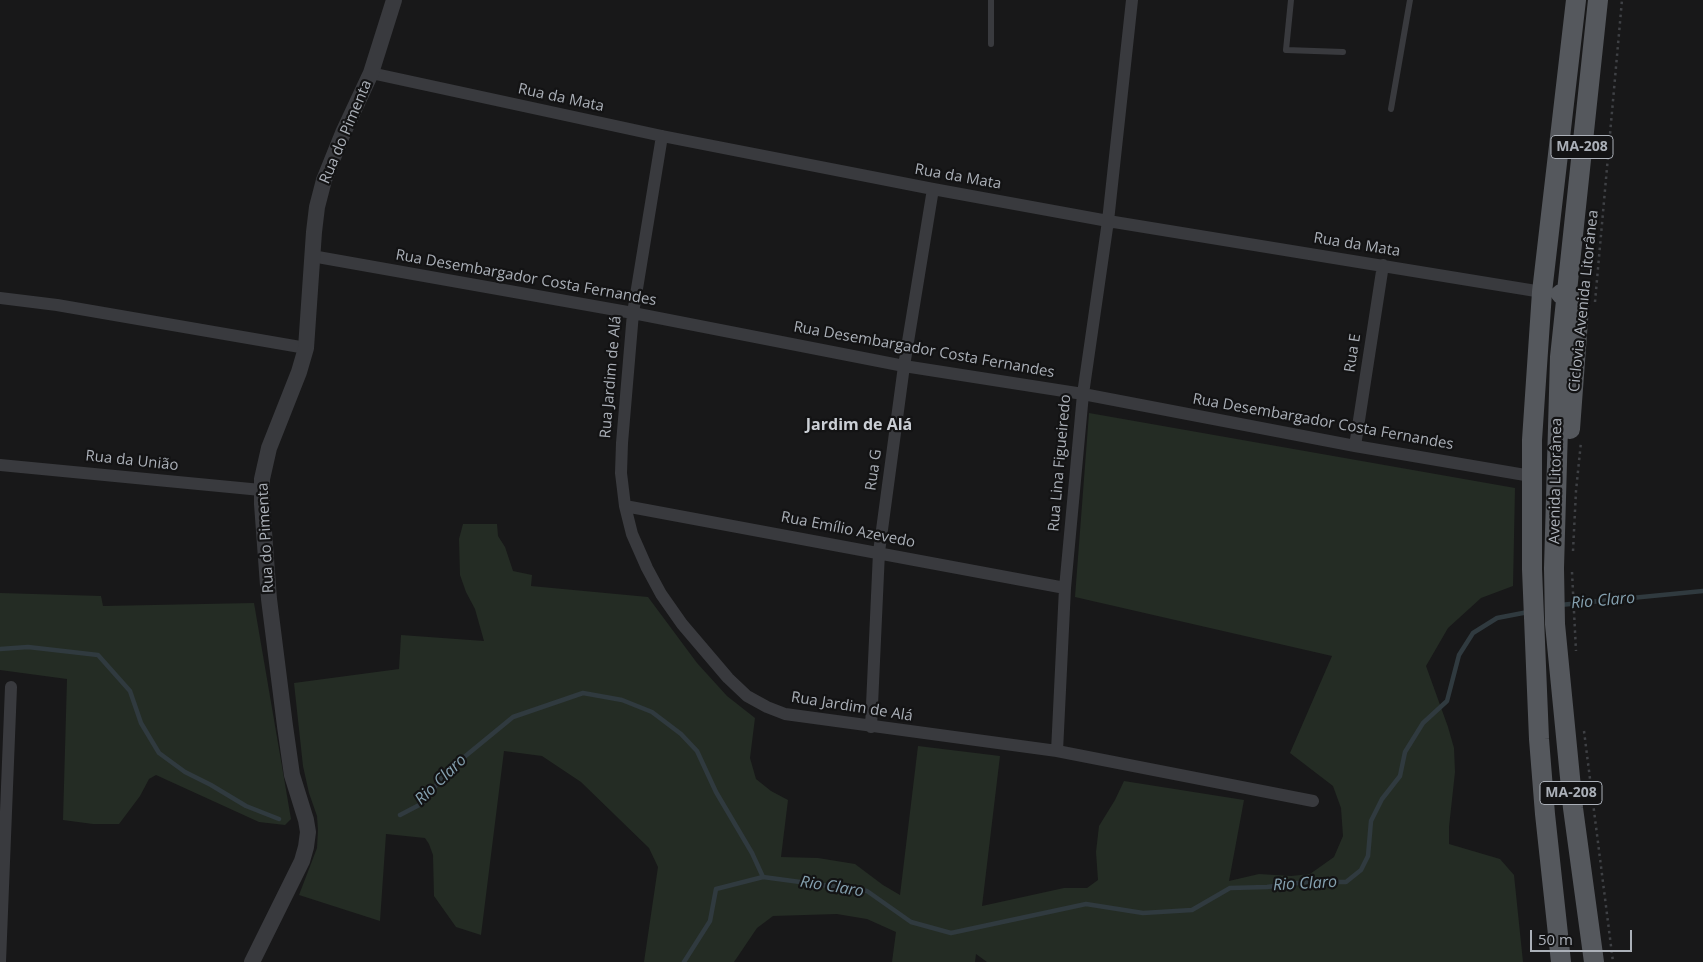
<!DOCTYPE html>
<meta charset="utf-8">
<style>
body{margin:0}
#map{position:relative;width:1703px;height:962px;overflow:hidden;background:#181819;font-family:"Open Sans",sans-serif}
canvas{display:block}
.scale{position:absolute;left:1530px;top:930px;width:102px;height:22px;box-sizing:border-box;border:2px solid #abb0b8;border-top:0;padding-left:6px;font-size:15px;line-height:18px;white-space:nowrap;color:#abb0b8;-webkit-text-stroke:4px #131314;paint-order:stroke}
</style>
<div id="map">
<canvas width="1703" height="962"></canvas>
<div class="scale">50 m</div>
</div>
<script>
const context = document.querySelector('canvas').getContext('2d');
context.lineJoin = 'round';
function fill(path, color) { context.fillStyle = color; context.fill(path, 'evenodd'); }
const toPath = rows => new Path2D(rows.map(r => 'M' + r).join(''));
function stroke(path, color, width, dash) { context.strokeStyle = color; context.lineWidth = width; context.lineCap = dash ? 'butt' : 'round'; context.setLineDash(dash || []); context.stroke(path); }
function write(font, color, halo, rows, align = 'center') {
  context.font = font + ' "Open Sans",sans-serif'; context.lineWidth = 4.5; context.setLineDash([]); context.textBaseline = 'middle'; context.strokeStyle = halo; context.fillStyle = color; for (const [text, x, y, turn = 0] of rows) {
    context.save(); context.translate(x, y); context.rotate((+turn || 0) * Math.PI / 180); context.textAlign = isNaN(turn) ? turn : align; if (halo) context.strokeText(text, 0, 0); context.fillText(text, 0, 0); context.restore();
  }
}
const green = toPath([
 [1089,413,1515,488,1513,586,1481,598,1448,628,1426,666,1448,727,1454,748,1455,772,1449,827,1449,844,1500,859,1514,875,1523,962,987,962,976,954,975,962,892,962,896,932,867,919,837,914,773,916,757,928,734,962,644,962,658,867,649,848,581,782,542,756,504,751,481,935,456,927,434,896,433,855,429,844,425,838,386,834,380,921,299,895,317,848,318,830,317,816,309,793,303,766,294,683,399,669,401,635,484,641,475,609,466,592,460,575,459,539,463,524,497,524,498,536,505,547,513,571,532,575,531,586,648,597,697,663,727,696,755,718,750,758,756,779,771,791,788,800,781,857,818,858,855,864,883,885,900,895,918,746,1000,756,982,906,1064,888,1087,888,1098,880,1096,852,1099,826,1115,800,1124,781,1244,800,1229,881,1259,874,1291,876,1310,874,1334,857,1343,836,1341,808,1333,786,1290,753,1332,656,1075,597],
 [0,593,101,596,103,606,254,603,291,819,285,825,259,822,156,775,149,779,140,796,119,824,93,824,63,820,67,679,0,670]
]);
const stream = toPath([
 [1560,605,1703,591],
 [0,649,28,647,98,655,130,691,141,723,159,753,185,772,211,785,246,806,279,819],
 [400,815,423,803,446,772,513,717,583,693,622,700,652,712,681,734,697,751,716,792,752,853,763,877],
 [684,962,710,921,716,889,763,877,867,891,911,922,951,933,1086,904,1143,913,1192,910,1230,888,1267,887,1306,882,1346,882,1361,870,1368,856,1371,821,1382,799,1400,776,1405,752,1423,723,1447,701,1459,655,1473,633,1497,618,1528,612]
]);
const path = toPath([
 [1595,302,1622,0],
 [1573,551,1576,491,1581,442],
 [1572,572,1576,651],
 [1584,731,1613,962]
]);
const service = toPath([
 [991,0,991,44],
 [1291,0,1286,50,1343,52],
 [1391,109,1410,0]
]);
const minor = toPath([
 [371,73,662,136,933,189,1108,221,1542,292],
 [662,136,633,313,622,443,621,473,625,506,632,534,647,568,661,594,682,624,728,678,747,696,767,707,785,714,1057,751,1313,801],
 [312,256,633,313,904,366,1083,394,1355,446,1531,476],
 [0,298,57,305,306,348],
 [1355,446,1383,265],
 [0,465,261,490],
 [625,506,1065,588],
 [871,727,879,552,904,366,933,189],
 [1057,751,1065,588,1083,394,1108,221,1132,0],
 [0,962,11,687]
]);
const tertiary = toPath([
 [252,962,302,861,306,847,308,832,306,820,292,775,285,726,269,599,262,504,262,479,269,448,299,372,306,348,314,232,317,207,324,180,343,133,371,73,394,0]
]);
const primary = toPath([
 [1561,294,1575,298,1579,307,1570,429],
 [1561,962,1545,814,1539,739,1532,569,1532,440,1542,292,1576,0],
 [1594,962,1573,808,1555,624,1554,568,1560,357,1598,0]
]);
const shields = [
 [1582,147,62],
 [1571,793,62]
];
const shieldNames = [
 ["MA-208",1582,147],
 ["MA-208",1571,793]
];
const streetNames = [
 ["Rua da Mata",561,98,12],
 ["Rua do Pimenta",346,132,-67],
 ["Rua da Mata",958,177,10],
 ["Rua da Mata",1357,245,9],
 ["Rua Desembargador Costa Fernandes",526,278,10],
 ["Ciclovia Avenida Litorânea",1584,301,-84],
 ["Rua Desembargador Costa Fernandes",924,350,10],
 ["Rua E",1353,353,-81],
 ["Rua Jardim de Alá",611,377,-85],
 ["Rua Desembargador Costa Fernandes",1323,422,10],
 ["Rua da União",132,461,6],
 ["Rua Lina Figueiredo",1060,463,-85],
 ["Rua G",874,470,-82],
 ["Avenida Litorânea",1556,481,-89],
 ["Rua Emílio Azevedo",848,530,11],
 ["Rua do Pimenta",266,538,-93],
 ["Rua Jardim de Alá",852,707,9]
];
const neighbourhoodNames = [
 ["Jardim de Alá",859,425]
];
const waterNames = [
 ["Rio Claro",1603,601,-5],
 ["Rio Claro",441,780,-44],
 ["Rio Claro",1305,884,-3],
 ["Rio Claro",832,887,9]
];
fill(green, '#242c24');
stroke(stream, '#303a3f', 4.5);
stroke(path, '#3f4145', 2.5, [2.5, 4]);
stroke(service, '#393a3e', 6);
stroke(minor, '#393a3e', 12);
stroke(tertiary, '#393a3e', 16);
stroke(primary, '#55585d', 20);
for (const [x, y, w] of shields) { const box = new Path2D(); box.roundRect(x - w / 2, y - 11.5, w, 23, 4); context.fillStyle = '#131314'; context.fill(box); stroke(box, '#abb0b8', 1); }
write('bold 14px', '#abb0b8', null, shieldNames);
write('15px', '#abb0b8', '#131314', streetNames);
write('bold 16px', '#cbcfd5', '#131314', neighbourhoodNames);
write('italic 16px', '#85a1b0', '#131314', waterNames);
</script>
